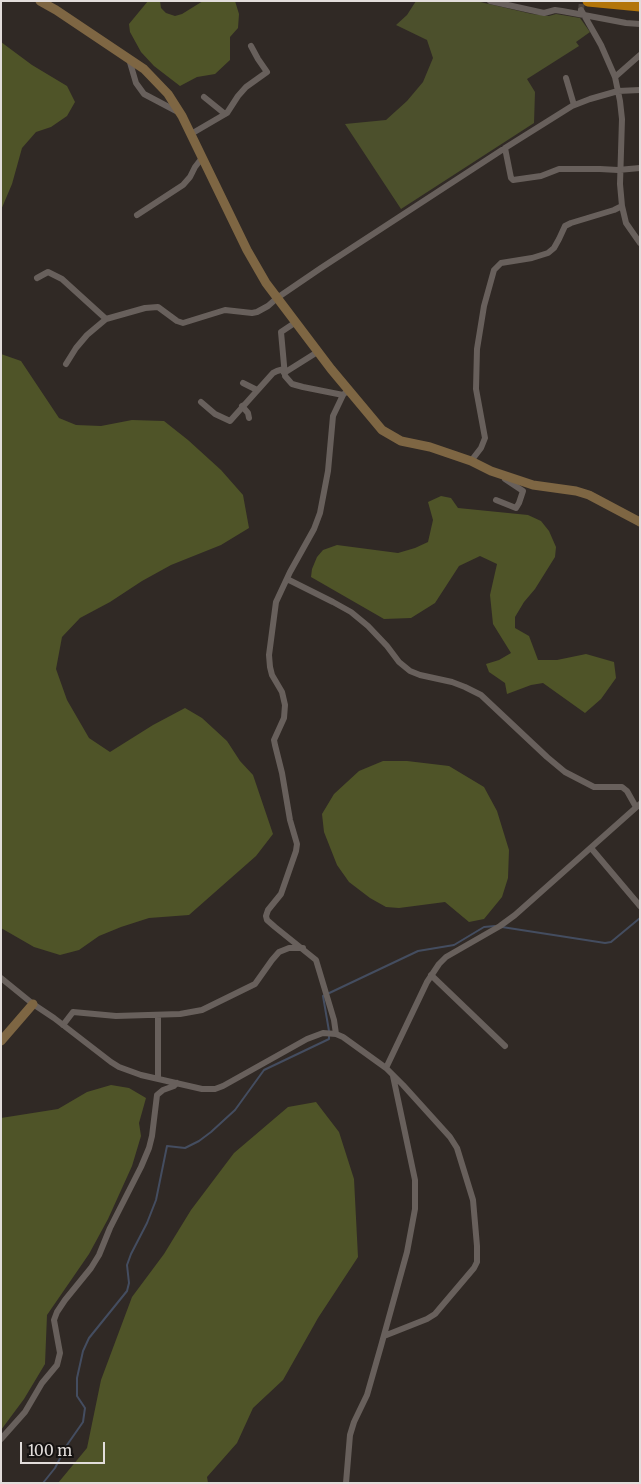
<!DOCTYPE html>
<style>
body{margin:0}
#map{position:relative;width:641px;height:1484px;overflow:hidden;background:#302925;font-family:Merriweather,serif}
canvas{display:block}
.frame{position:absolute;inset:0;border:2px solid #e2dddb;pointer-events:none}
.scale{position:absolute;left:20px;top:1442px;width:85px;height:22px;box-sizing:border-box;border:2px solid #e2dddb;border-top:0;padding-left:6px;font-size:15px;line-height:18px;white-space:nowrap;color:#e2dddb;-webkit-text-stroke:4px #151211;paint-order:stroke}
</style>
<div id="map">
<canvas width="641" height="1484"></canvas>
<div class="frame"></div>
<div class="scale">100 m</div>
</div>
<script>
const context = document.querySelector('canvas').getContext('2d');
context.lineJoin = 'round';
function fill(path, color) { context.fillStyle = color; context.fill(path, 'evenodd'); }
const toPath = rows => new Path2D(rows.map(r => 'M' + r).join(''));
function stroke(path, color, width, dash) { context.strokeStyle = color; context.lineWidth = width; context.lineCap = dash ? 'butt' : 'round'; context.setLineDash(dash || []); context.stroke(path); }
const green = toPath([
 [416,1,476,1,532,14,549,16,556,14,580,18,590,32,576,42,579,46,527,79,535,92,534,123,401,209,345,124,386,120,407,101,423,82,433,58,427,40,396,25,407,15]
]);
const forest = toPath([
 [148,1,160,1,161,8,166,13,175,16,182,14,203,1,235,1,239,14,238,28,230,37,230,60,215,74,197,77,180,86,154,66,141,52,130,32,129,24],
 [1,42,32,65,67,86,75,102,67,116,51,127,36,132,22,148,12,184,1,210],
 [1,354,21,361,59,418,76,425,101,426,132,420,164,421,188,440,221,470,243,495,249,528,221,545,171,565,142,581,110,602,80,618,62,637,56,669,67,700,89,738,110,752,153,725,185,708,202,718,227,741,240,761,253,775,273,834,256,856,189,915,149,918,121,927,99,936,79,950,60,955,34,947,1,928],
 [441,496,451,498,458,508,528,515,541,521,549,531,556,547,555,557,535,589,524,602,515,617,515,628,529,636,538,660,557,660,586,654,614,662,616,678,601,699,585,713,543,683,531,685,507,694,505,683,489,672,486,664,499,660,511,653,493,624,490,595,497,564,480,556,459,566,435,603,411,618,384,619,311,577,312,569,317,557,323,550,337,545,398,553,415,548,428,542,433,520,428,502],
 [383,761,407,761,449,766,484,787,497,811,509,850,508,878,502,897,484,919,469,922,445,902,399,908,386,907,370,898,349,882,337,865,324,832,322,814,334,794,359,771],
 [111,1085,129,1088,146,1098,139,1123,141,1136,132,1166,108,1219,89,1254,47,1315,45,1364,24,1399,1,1430,1,1118,58,1109,87,1092],
 [316,1102,339,1132,354,1179,358,1257,318,1318,283,1380,253,1408,237,1443,207,1477,208,1483,58,1483,87,1448,101,1380,132,1297,164,1254,191,1210,234,1153,288,1107]
]);
const stream = toPath([
 [502,927,605,943,611,942,640,918],
 [329,1031,323,996,418,951,454,945,484,927,495,926],
 [43,1483,55,1468,67,1445,83,1422,85,1408,77,1396,77,1378,83,1351,89,1338,127,1291,129,1283,127,1265,131,1254,147,1223,156,1200,167,1146,185,1148,199,1141,211,1132,235,1110,264,1070,329,1039,329,1036]
]);
const streetTunnel = toPath([
 [581,10,582,1]
]);
const street = toPath([
 [490,1,544,13,555,10,562,11,584,15,601,45,615,77,620,101,622,119,620,184,622,206,626,223,640,243],
 [581,10,584,15,626,23,640,24],
 [129,59,136,83,144,94,180,113],
 [615,77,640,55],
 [566,78,574,105],
 [204,97,225,114],
 [191,134,227,113,238,96,246,87,267,72,258,59,251,46],
 [505,148,511,178,513,180,541,176,559,169,600,169,618,170,640,168],
 [137,215,183,185,190,177,195,167,202,158],
 [37,278,48,272,62,279,106,319],
 [296,322,281,332,285,376,292,384,303,387,343,395],
 [66,364,76,348,87,335,106,319,145,308,158,307,177,321,183,323,225,310,252,313,257,312,268,306,277,298,321,268,505,148,572,106,590,99,618,91,640,90],
 [284,373,319,351],
 [243,383,257,390],
 [201,402,215,414,230,421,273,373,277,371,284,369],
 [242,406,248,413,249,418],
 [471,461,481,448,485,438,476,389,477,349,484,306,494,270,501,263,532,258,548,253,554,248,559,239,565,226,571,223,614,210,622,206],
 [496,500,516,508,519,503,523,491,505,479],
 [287,579,333,602,351,612,368,626,387,646,399,662,410,671,420,675,452,682,465,687,481,695,547,757,565,772,594,787,622,787,627,791,636,807],
 [591,848,640,906],
 [431,975,505,1046],
 [1,978,33,1004,54,1018,111,1062,119,1067,141,1075,202,1089,215,1089,223,1086,307,1039,323,1033,336,1034,343,1037,386,1068,403,1085,450,1137,457,1148,473,1200,477,1246,477,1262,474,1268,435,1314,427,1319,384,1336],
 [63,1025,73,1012,116,1016,180,1014,202,1010,255,984,272,960,279,952,289,948,303,948],
 [336,1034,334,1020,316,960,275,927,267,920,266,916,268,910,281,894,296,851,297,844,290,820,282,773,275,745,274,740,284,718,285,705,282,692,272,675,270,667,269,655,276,602,290,572,314,529,320,513,328,471,333,416,343,395,348,390],
 [386,1068,427,982,439,964,446,957,500,926,515,915,640,804],
 [158,1079,158,1015],
 [1,1439,25,1412,42,1383,57,1365,60,1353,54,1320,57,1312,65,1300,91,1268,99,1255,110,1228,141,1167,149,1148,152,1136,157,1095,163,1090,174,1086,177,1083],
 [346,1483,350,1435,354,1422,367,1395,381,1346,407,1252,415,1209,415,1180,393,1076]
]);
const secondary = toPath([
 [40,1,56,10,144,69,168,94,182,116,247,250,266,283,331,369,382,430,401,441,430,447,471,461,491,471,533,485,576,491,589,495,640,522],
 [1,1041,33,1004]
]);
const highway = toPath([
 [588,1,640,6]
]);
fill(green, '#4c502c');
fill(forest, '#4f5428');
stroke(stream, '#444d60', 2);
stroke(streetTunnel, '#4b4440', 6, [6, 3]);
stroke(street, '#68605c', 6);
stroke(secondary, '#7e6643', 9);
stroke(highway, '#b37509', 11);
</script>
